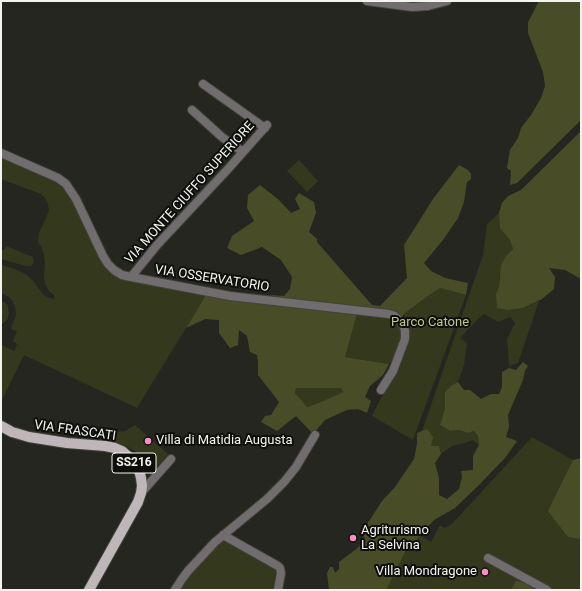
<!DOCTYPE html>
<style>
body{margin:0}
#map{position:relative;width:582px;height:591px;overflow:hidden;background:#25261f;font-family:Roboto,sans-serif}
canvas{display:block}
.frame{position:absolute;inset:0;border:2px solid #f3f4f0;pointer-events:none}
</style>
<div id="map">
<canvas width="582" height="591"></canvas>
<div class="frame"></div>
</div>
<script>
const context = document.querySelector('canvas').getContext('2d');
context.lineJoin = 'round';
function fill(path, color) { context.fillStyle = color; context.fill(path, 'evenodd'); }
const toPath = rows => new Path2D(rows.map(r => 'M' + r).join(''));
function stroke(path, color, width, dash) { context.strokeStyle = color; context.lineWidth = width; context.lineCap = dash ? 'butt' : 'round'; context.setLineDash(dash || []); context.stroke(path); }
function write(font, color, halo, rows, align = 'center') {
  context.font = font + ' Roboto,sans-serif'; context.lineWidth = 4; context.setLineDash([]); context.textBaseline = 'middle'; context.strokeStyle = halo; context.fillStyle = color; for (const [text, x, y, turn = 0] of rows) {
    context.save(); context.translate(x, y); context.rotate((+turn || 0) * Math.PI / 180); context.textAlign = isNaN(turn) ? turn : align; if (halo) context.strokeText(text, 0, 0); context.fillText(text, 0, 0); context.restore();
  }
}
const green = toPath([
 [1,156,56,181,63,186,69,193,107,269,206,295,137,408,24,355,1,402,1,345,14,351,17,344,13,341,17,331,11,329,15,318,16,314,15,307,12,300,9,297,1,293,1,265,18,270,27,275,34,282,43,294,47,297,53,299,55,296,49,291,45,284,44,276,45,262,44,255,42,248,38,242,39,233,49,211,48,204,45,198,41,194,1,179],
 [299,160,318,181,307,192,287,171],
 [499,213,500,228,510,240,513,249,506,256,499,277,499,286,496,294,509,310,523,308,539,301,518,363,509,366,507,339,515,323,510,317,498,322,484,314,478,319,460,338,467,343,464,365,458,382,452,385,445,392,445,408,440,425,450,431,459,430,468,433,473,431,478,436,479,445,473,440,461,444,452,446,441,454,439,446,431,446,422,431,483,255,487,224],
 [6,246,33,257,34,260,33,264,31,266,25,266,1,259,1,250,4,250],
 [440,288,466,295,413,440,372,416,400,360,408,337,404,313,425,298],
 [1,300,7,304,8,307,9,313,7,320,1,325],
 [357,314,383,316,398,322,402,330,397,353,389,364,345,357],
 [296,388,341,388,343,392,321,402,306,407,295,393],
 [135,425,168,454,150,475,143,459,135,451,126,446,111,441,105,435,107,433,125,431],
 [532,437,573,460,581,466,581,590,336,590,337,576,419,460,421,477,421,536,431,542,440,525,445,528,452,524],
 [223,539,279,569,275,590,179,590,184,579,216,546,218,546,220,544,220,542]
]);
const forest = toPath([
 [539,1,581,1,581,120,517,183,510,185,511,171,507,168,510,150,518,138,521,128,531,115,541,98,545,86,543,72,528,33,528,22],
 [581,131,581,279,565,270,549,268,555,277,554,289,542,299,523,308,509,310,497,308,496,294,499,286,501,265,506,256,513,249,510,240,500,228,499,213,502,203,508,196,521,190],
 [459,165,468,170,471,174,471,179,467,182,464,202,458,218,443,240,424,263,431,271,445,278,468,283,466,295,440,288,425,298,405,313,398,322,383,316,357,314,345,357,389,364,383,375,370,386,365,397,371,401,367,413,358,409,347,410,325,420,313,434,296,416,277,431,261,422,265,416,271,415,279,402,258,375,258,362,257,355,250,352,247,336,239,330,238,345,230,348,219,333,219,320,205,319,186,328,206,295,263,303,272,295,284,296,290,289,292,277,281,260,262,247,241,255,227,248,232,236,254,221,247,208,248,195,260,185,279,200,291,213,300,209,295,199,299,193,314,202,316,213,309,232,317,239,317,242,372,305,380,306,407,278,404,245,433,199],
 [296,388,341,388,343,392,321,402,307,407,295,393],
 [523,362,528,366,525,371,523,380,508,415,509,427,506,437,517,441,505,458,479,485,455,508,434,520,423,532,405,552,386,590,329,590,327,573,330,567,333,567,335,573,339,569,339,562,363,544,364,534,366,526,382,501,395,487,414,459,417,444,417,433,427,429,433,437,431,446,439,446,441,454,435,463,439,478,439,495,447,499,459,489,462,477,461,471,473,470,473,456,479,445,478,436,474,431,468,433,459,430,450,431,440,425,445,408,445,392,452,385,458,382,464,390,470,390,481,399,491,394,499,394,502,387,502,372,509,368,516,370],
 [581,458,581,539,568,537,548,511,573,460],
 [516,581,531,584,534,590,511,590]
]);
const minor = toPath([
 [367,1,412,7,428,6,447,1],
 [203,84,265,128],
 [192,110,222,137,243,152],
 [1,153,58,178,66,184,76,199,103,256,108,264,114,270,122,275,131,277,230,296,389,314,395,316,400,321,404,327,405,331,405,339,393,371,381,390],
 [131,277,157,245,228,169,267,125],
 [141,493,171,459],
 [223,535,278,566,280,568,281,573,278,590],
 [488,558,547,590],
 [175,590,182,579,188,571,215,542,267,499,284,482,296,467,315,435]
]);
const major = toPath([
 [1,426,12,432,29,437,67,443,105,446,115,448,122,451,129,457,139,470,141,478,142,486,141,493,138,502,89,590]
]);
const markers = [
 [148,441,4,"#fb8fc4"],
 [353,538,4,"#fb8fc4"],
 [485,572,4,"#fb8fc4"]
];
const shields = [
 [134,463,44]
];
const shieldNames = [
 ["SS216",134,463]
];
const streetNames = [
 ["VIA MONTE CIUFFO SUPERIORE",190,193,-48],
 ["VIA OSSERVATORIO",212,279,9],
 ["VIA FRASCATI",75,431,8]
];
const parkNames = [
 ["Parco Catone",430,323]
];
const poiNames = [
 ["Villa di Matidia Augusta",156,441],
 ["Agriturismo",361,531],
 ["La Selvina",361,546],
 ["Villa Mondragone",477,572,"right"]
];
fill(green, '#34381d');
fill(forest, '#484d28');
stroke(minor, '#42433c', 10);
stroke(major, '#42433c', 12);
stroke(minor, '#716d6f', 8);
stroke(major, '#beb6b9', 10);
for (const [x, y, r, color] of markers) { const dot = new Path2D(); dot.arc(x, y, r, 0, 2 * Math.PI); context.fillStyle = color; context.fill(dot); stroke(dot, '#0e0f0b', 1.5); }
for (const [x, y, w] of shields) { const box = new Path2D(); box.roundRect(x - w / 2, y - 10, w, 20, 3); context.fillStyle = '#0e0f0b'; context.fill(box); stroke(box, '#f3f4f0', 1); }
write('bold 12px', '#f3f4f0', null, shieldNames);
write('13px', '#f3f4f0', '#0e0f0b', streetNames);
write('13px', '#bec988', '#0e0f0b', parkNames);
write('13px', '#f3f4f0', '#0e0f0b', poiNames, 'left');
</script>
